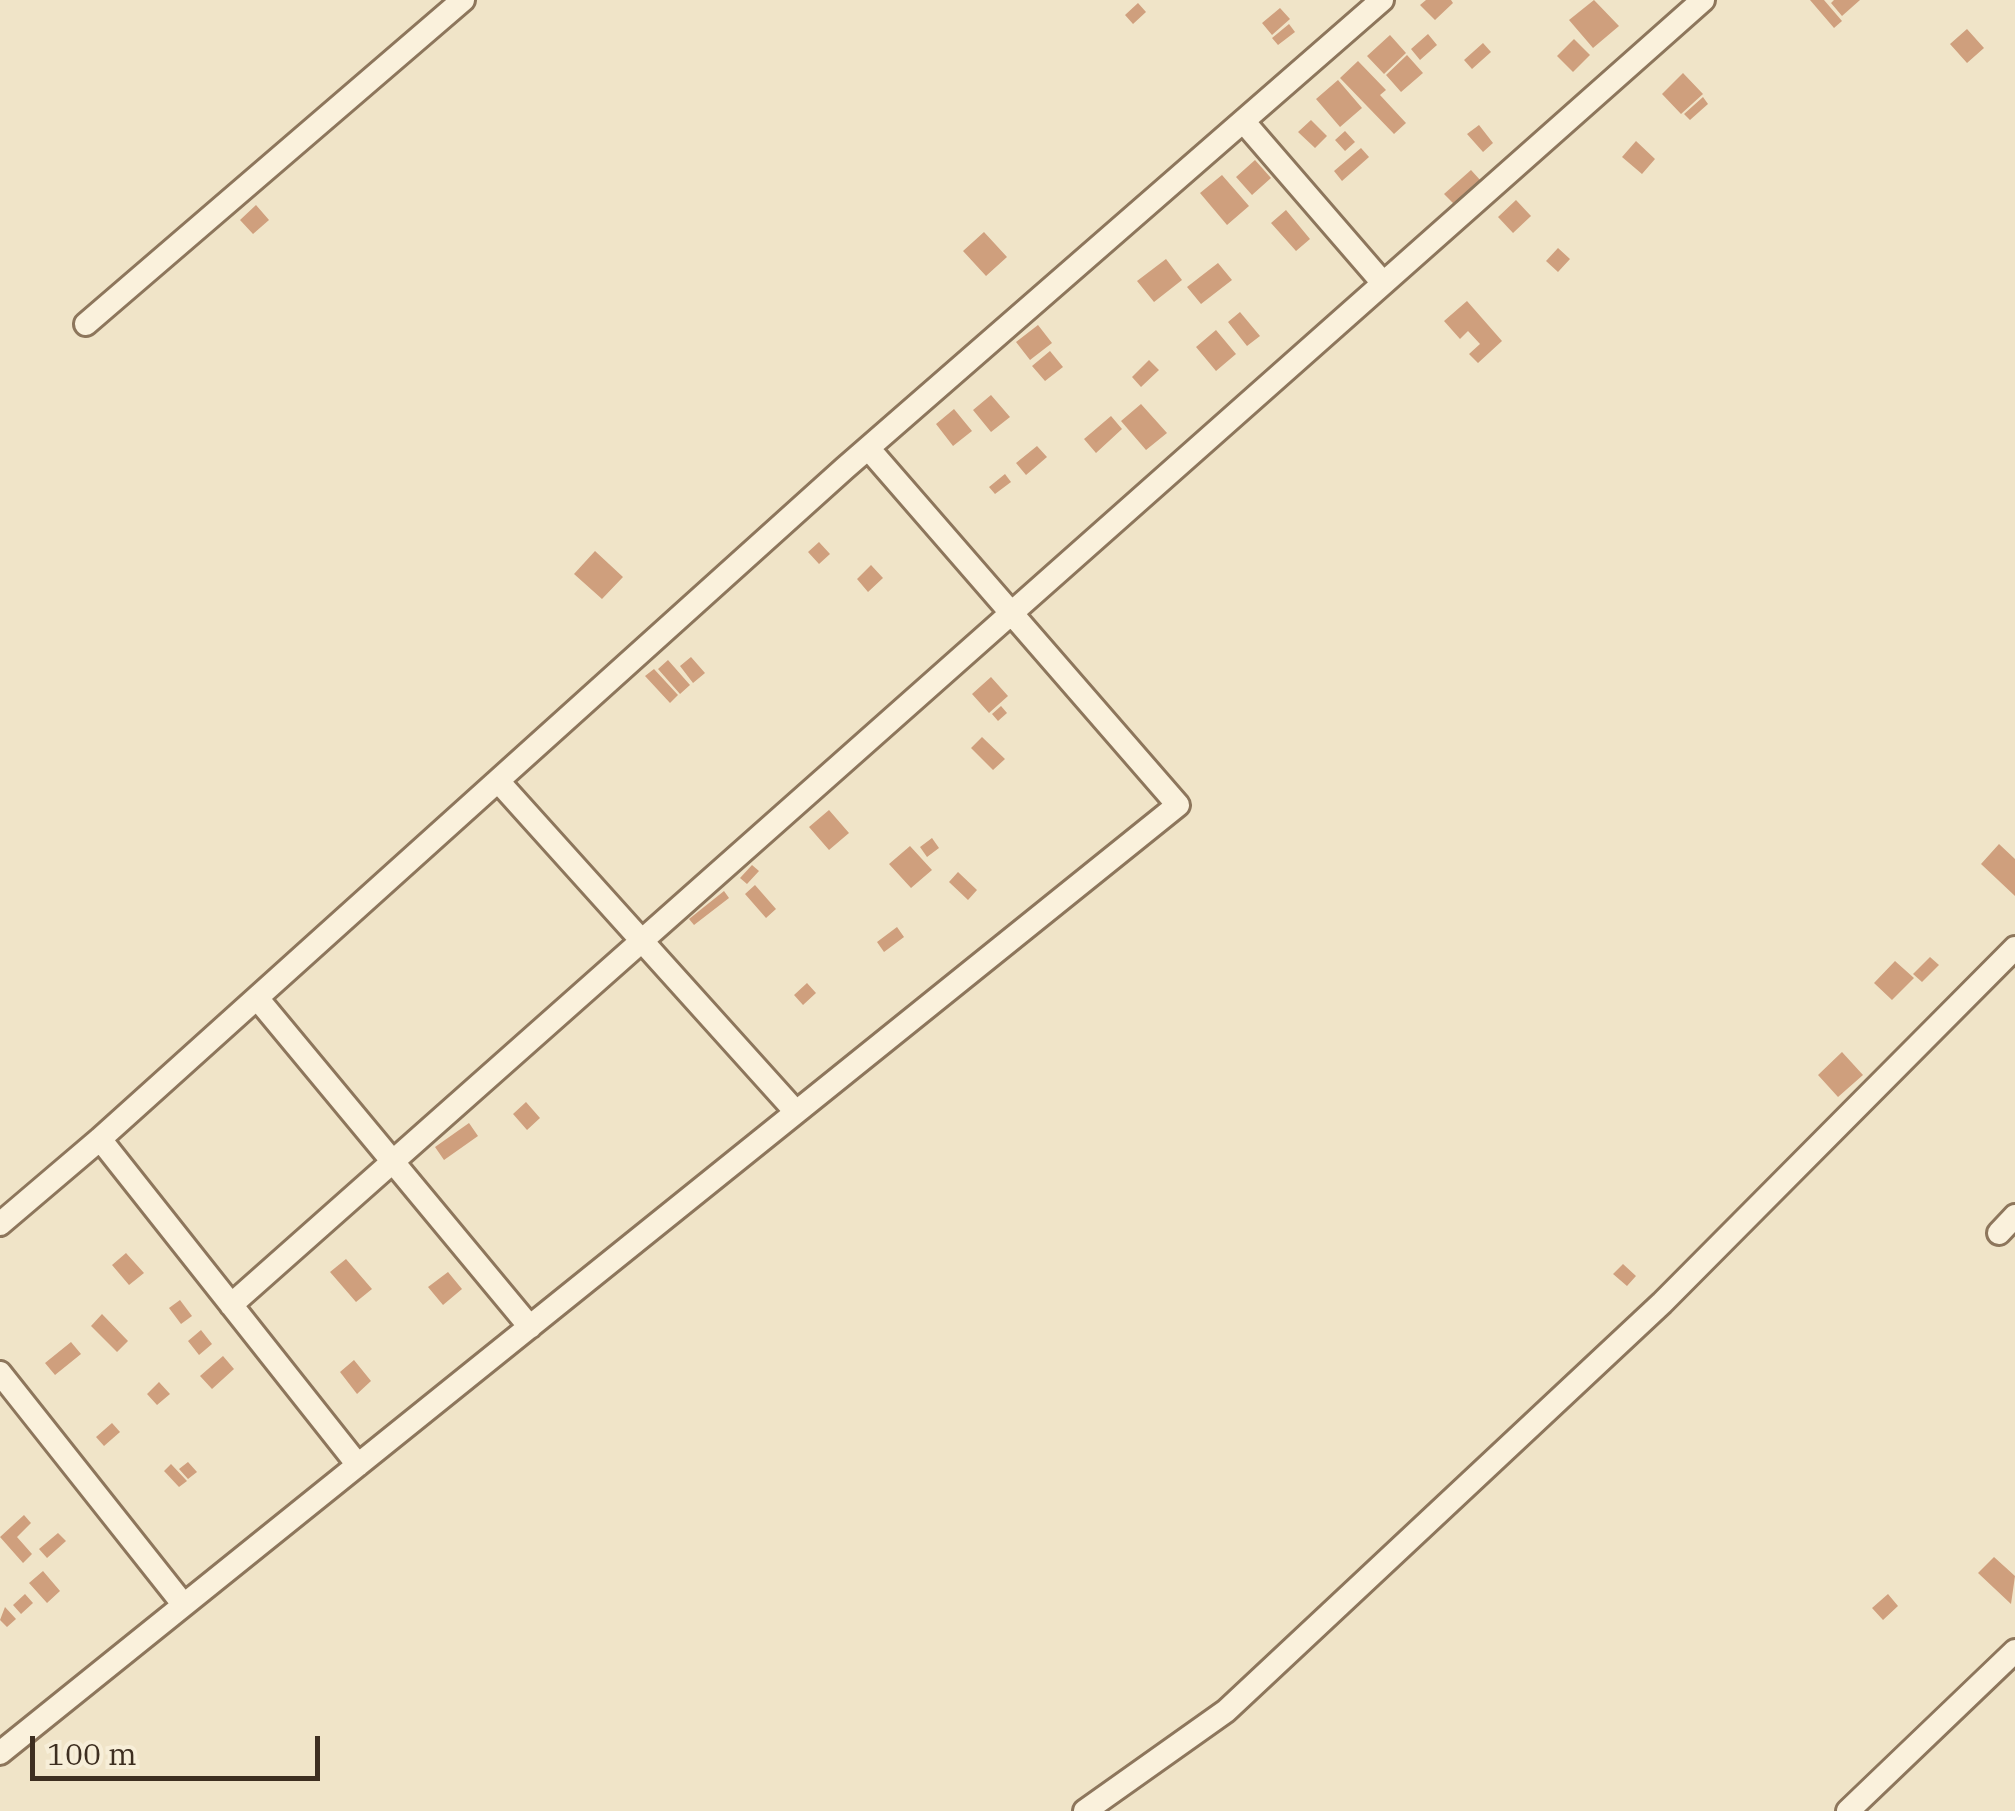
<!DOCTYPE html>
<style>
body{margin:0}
#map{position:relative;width:2015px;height:1811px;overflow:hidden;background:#f0e4c8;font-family:"IBM Plex Serif",serif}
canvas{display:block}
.scale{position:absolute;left:30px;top:1736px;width:290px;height:45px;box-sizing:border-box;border:5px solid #3d2e20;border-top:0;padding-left:12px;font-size:30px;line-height:35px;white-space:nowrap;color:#3d2e20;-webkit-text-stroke:8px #f7eed8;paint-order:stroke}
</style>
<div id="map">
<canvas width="2015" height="1811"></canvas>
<div class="scale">100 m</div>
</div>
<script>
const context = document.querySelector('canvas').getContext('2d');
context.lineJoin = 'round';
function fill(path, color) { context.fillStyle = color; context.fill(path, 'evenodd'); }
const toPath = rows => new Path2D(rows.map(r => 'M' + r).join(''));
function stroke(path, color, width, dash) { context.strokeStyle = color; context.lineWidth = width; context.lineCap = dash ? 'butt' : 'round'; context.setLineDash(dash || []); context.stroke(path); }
const building = toPath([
 [1426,0,1451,0,1453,3,1435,20,1420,5],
 [1594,0,1619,26,1593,48,1569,20],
 [1810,0,1824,0,1842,21,1834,28],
 [1834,0,1860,0,1842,16,1831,3],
 [1138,3,1146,12,1133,24,1125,15],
 [1280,8,1290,19,1272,35,1262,23],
 [1289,24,1295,32,1278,45,1272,38],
 [1967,29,1984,48,1967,63,1950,44],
 [1428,34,1437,45,1420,60,1411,49],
 [1390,35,1406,53,1384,74,1367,56],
 [1574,39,1590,55,1573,72,1557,56],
 [1483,43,1491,52,1472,69,1464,60],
 [1407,55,1423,73,1401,92,1386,75],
 [1358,61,1386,90,1380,95,1406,123,1394,134,1340,78],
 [1683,73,1703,94,1681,114,1662,94],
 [1338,80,1362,108,1340,127,1316,99],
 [1703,97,1708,104,1690,120,1684,114],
 [1311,120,1327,136,1315,148,1298,132],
 [1479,125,1493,143,1483,152,1467,134],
 [1345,131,1355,142,1345,151,1335,140],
 [1636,141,1655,159,1642,174,1622,157],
 [1361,148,1369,157,1342,181,1334,171],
 [1255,160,1271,178,1252,195,1236,177],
 [1471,170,1481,181,1455,205,1444,194],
 [1222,175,1249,206,1227,225,1200,193],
 [1516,200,1531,216,1513,233,1498,217],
 [256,205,269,220,253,234,240,220],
 [1286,210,1310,239,1296,251,1271,223],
 [984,232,1007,257,986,276,963,251],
 [1558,248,1570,259,1558,272,1546,261],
 [1166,259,1182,280,1154,302,1137,281],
 [1218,263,1232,280,1201,304,1187,287],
 [1467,301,1502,341,1478,363,1469,354,1480,344,1468,331,1460,339,1444,321],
 [1240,312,1260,336,1247,346,1228,322],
 [1038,325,1052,343,1030,360,1016,342],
 [1216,330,1236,354,1216,371,1196,347],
 [1050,351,1063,367,1045,381,1032,366],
 [1149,360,1159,370,1141,387,1132,377],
 [991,395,1010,417,991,432,973,410],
 [1141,404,1167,433,1146,450,1121,421],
 [954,409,972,431,953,446,936,424],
 [1111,416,1122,429,1096,453,1084,439],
 [1037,446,1047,457,1026,475,1016,463],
 [1005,474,1011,482,995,494,989,487],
 [819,542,830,554,819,564,808,552],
 [595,551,623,577,602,599,574,574],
 [871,565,883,578,868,592,857,579],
 [691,657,705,673,693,683,680,666],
 [668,660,690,685,680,694,658,669],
 [654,669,678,695,670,703,645,676],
 [991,677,1008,696,989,713,972,694],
 [1001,706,1007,713,998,721,992,714],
 [982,737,1005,759,993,770,971,748],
 [829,810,849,833,829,850,809,827],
 [932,838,939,848,927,857,920,847],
 [1999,844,2015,859,2015,896,1981,864],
 [910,846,932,870,911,888,889,864],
 [752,865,759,871,747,884,740,878],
 [958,872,977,890,968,900,949,882],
 [755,885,776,909,766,918,745,894],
 [724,891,729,898,694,925,689,919],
 [897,927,904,937,884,952,877,942],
 [1930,957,1939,965,1922,982,1913,974],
 [1895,961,1914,978,1892,1000,1874,983],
 [807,983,816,993,803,1005,794,995],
 [1842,1052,1863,1075,1838,1097,1818,1075],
 [526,1102,540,1118,527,1130,513,1114],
 [469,1123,478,1136,444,1160,435,1147],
 [126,1253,144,1273,129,1285,112,1265],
 [346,1259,372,1289,356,1302,330,1272],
 [1623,1264,1636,1276,1627,1286,1613,1274],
 [448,1272,462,1289,443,1305,428,1287],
 [180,1300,192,1316,181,1324,169,1308],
 [102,1314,128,1341,117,1352,91,1326],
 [201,1330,212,1344,199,1355,188,1341],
 [71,1342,81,1354,55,1375,45,1363],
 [223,1356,234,1369,212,1389,200,1376],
 [354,1360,371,1381,357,1394,340,1372],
 [159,1382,170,1394,157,1405,147,1394],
 [112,1423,120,1432,104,1446,96,1437],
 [188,1462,197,1472,188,1479,179,1469],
 [171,1464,187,1481,179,1487,164,1471],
 [24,1515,31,1523,17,1537,32,1554,23,1563,0,1537],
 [58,1533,66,1541,47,1558,39,1549],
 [1994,1557,2015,1576,2011,1604,1978,1573],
 [43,1571,60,1591,47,1603,29,1583],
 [25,1594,33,1603,21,1614,13,1605],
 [1888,1594,1898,1606,1883,1620,1872,1608],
 [5,1607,16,1619,7,1627,0,1620]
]);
const minor = toPath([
 [1243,121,1383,283],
 [86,324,463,0],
 [498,781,796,1112],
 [257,998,530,1327],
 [100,1139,358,1465],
 [0,1224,100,1139,845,468,1382,0],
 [1999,1233,2015,1216],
 [231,1305,1703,0],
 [0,1373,183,1604],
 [0,1753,1178,805,868,448],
 [1085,1811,1226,1711,1662,1303,2015,948],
 [1848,1811,2015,1651]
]);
fill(building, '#cf9f7d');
stroke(minor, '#8d765c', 28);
stroke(minor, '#faf1dc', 22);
</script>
